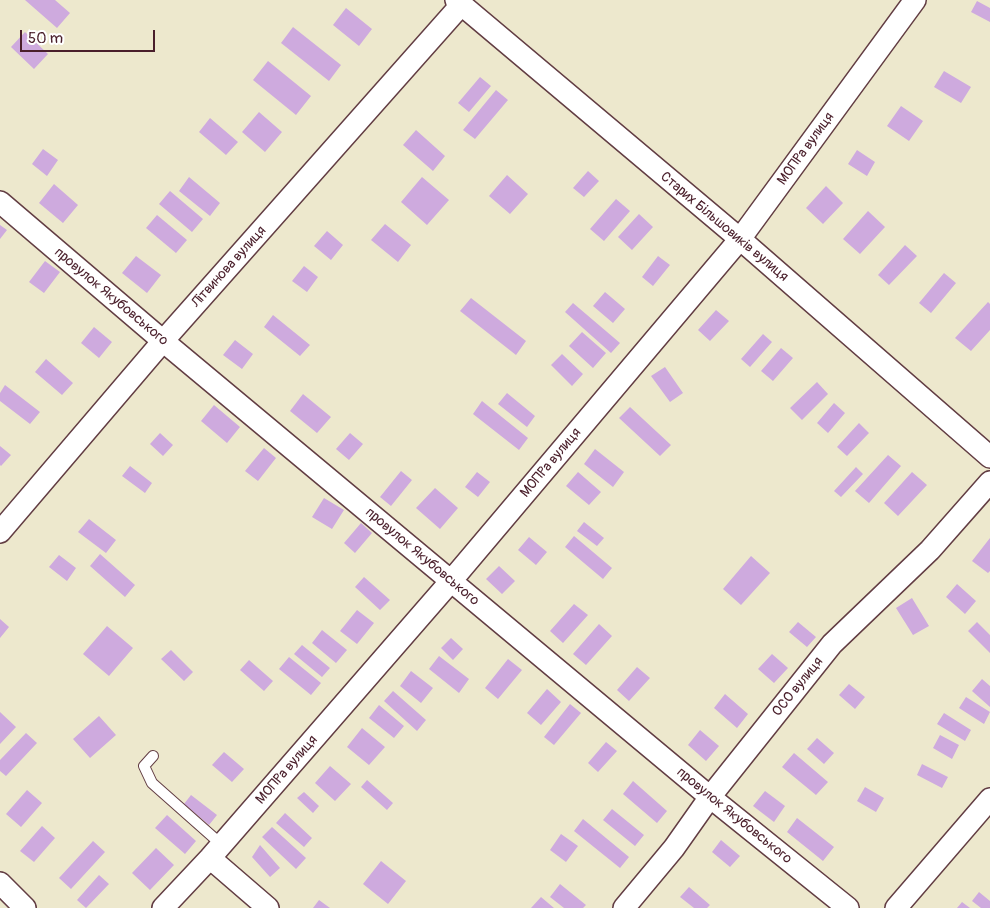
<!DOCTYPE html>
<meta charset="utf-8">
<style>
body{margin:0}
#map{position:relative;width:990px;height:908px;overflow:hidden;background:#ede8cd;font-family:Pangolin,sans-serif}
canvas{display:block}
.scale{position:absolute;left:20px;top:30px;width:135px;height:22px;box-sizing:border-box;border:2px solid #4a1f2b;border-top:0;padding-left:6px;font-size:15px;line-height:18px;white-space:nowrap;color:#4a1f2b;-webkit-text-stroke:4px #fff;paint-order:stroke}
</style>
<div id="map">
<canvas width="990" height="908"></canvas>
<div class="scale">50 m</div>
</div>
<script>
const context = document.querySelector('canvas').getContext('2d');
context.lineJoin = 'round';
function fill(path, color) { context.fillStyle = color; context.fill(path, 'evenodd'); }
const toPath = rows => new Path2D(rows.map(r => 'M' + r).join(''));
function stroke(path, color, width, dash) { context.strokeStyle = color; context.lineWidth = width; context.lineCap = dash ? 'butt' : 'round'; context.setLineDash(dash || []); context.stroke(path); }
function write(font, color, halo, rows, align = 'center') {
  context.font = font + ' Pangolin,sans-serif'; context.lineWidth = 4.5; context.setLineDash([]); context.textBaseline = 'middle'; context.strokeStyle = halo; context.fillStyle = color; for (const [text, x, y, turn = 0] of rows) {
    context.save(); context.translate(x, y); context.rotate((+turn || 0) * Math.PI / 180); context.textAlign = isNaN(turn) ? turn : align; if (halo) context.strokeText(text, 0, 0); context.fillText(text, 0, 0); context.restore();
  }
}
const building = toPath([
 [25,0,55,0,70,13,57,28],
 [977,1,990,8,990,22,971,12],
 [346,8,372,29,359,46,333,25],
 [293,27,341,65,329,81,281,43],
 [25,32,48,54,34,69,11,47],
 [268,61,311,96,296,115,253,80],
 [944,71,971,87,961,103,934,87],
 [480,77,491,86,469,112,458,103],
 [496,90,508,100,475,139,463,130],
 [901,106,923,121,909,141,887,126],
 [259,112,282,132,265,152,242,132],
 [210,118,238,142,226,155,199,132],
 [416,130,445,156,433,171,403,145],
 [43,149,58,160,47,176,32,164],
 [857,150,875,162,867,176,848,164],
 [588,171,599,181,584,197,573,188],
 [507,175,528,194,510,214,489,196],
 [189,177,220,203,210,216,179,191],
 [422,177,449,200,427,225,401,202],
 [54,184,78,205,63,223,39,203],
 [826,186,843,203,823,224,806,208],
 [170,191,203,219,192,232,159,204],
 [616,199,630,211,604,241,590,229],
 [868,211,885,227,860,254,843,239],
 [639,214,653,227,632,250,618,237],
 [157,215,187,240,176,253,146,228],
 [385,224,411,245,398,262,371,240],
 [0,225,7,230,0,239],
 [327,231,343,245,331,260,314,246],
 [905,245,917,256,889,285,878,275],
 [136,256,161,275,147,293,122,273],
 [658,256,670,265,653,286,642,277],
 [45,261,60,272,44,293,29,282],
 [304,266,318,277,307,292,292,281],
 [944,273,956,283,931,313,919,303],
 [605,292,625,309,613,323,593,306],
 [471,298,526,341,516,355,460,311],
 [988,302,990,304,990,330,971,351,955,338],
 [573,303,620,343,611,353,565,312],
 [716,310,729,321,710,341,698,330],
 [273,315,310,345,300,356,264,327],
 [94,327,112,342,99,358,81,343],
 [582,332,606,353,593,368,569,346],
 [763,334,772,342,750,367,741,359],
 [235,340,253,354,242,369,223,355],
 [781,348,793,358,773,381,761,371],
 [562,354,583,374,572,386,551,365],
 [46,359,73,383,62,395,35,372],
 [665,367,683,393,670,402,651,376],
 [817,382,828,394,802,420,790,408],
 [5,385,40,412,30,424,0,401,0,393],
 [507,393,535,416,527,427,498,404],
 [303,394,331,417,317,433,290,411],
 [482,401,528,438,519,450,473,414],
 [834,403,845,413,828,433,817,423],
 [214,405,240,427,227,443,201,421],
 [630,407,671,445,660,456,619,418],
 [859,423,869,433,847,456,837,447],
 [160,433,173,445,163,456,150,444],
 [350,433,363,444,349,460,336,449],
 [0,446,11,455,1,466,0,465],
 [264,448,276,458,258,481,245,471],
 [595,449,624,472,613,487,584,464],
 [888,455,901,466,869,503,855,491],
 [130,466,152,483,145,493,122,476],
 [856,467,863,474,841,497,834,491],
 [401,471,412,480,391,506,380,497],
 [477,472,490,482,478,497,465,487],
 [578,472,601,492,589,505,566,486],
 [912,472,927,485,898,516,884,503],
 [435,488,458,508,440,529,416,508],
 [324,498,344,510,332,529,312,517],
 [89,519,116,540,106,553,78,532],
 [584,522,604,538,597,546,577,531],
 [361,523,372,533,355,553,344,543],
 [574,536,612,568,603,579,565,547],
 [529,537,547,552,536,565,518,550],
 [990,538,990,571,988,573,972,561],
 [100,554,135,585,125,597,90,566],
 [59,555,76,568,67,581,49,567],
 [751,556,770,573,741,605,723,589],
 [499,566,515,581,502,594,486,579],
 [364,577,390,600,380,610,355,587],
 [957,584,976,601,965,614,946,597],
 [912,598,929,626,913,635,896,608],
 [574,604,588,615,563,643,550,631],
 [357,610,374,623,357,644,340,631],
 [0,619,9,627,0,638],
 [798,622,816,637,807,647,789,632],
 [977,622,990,635,990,653,968,631],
 [599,624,612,636,586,665,573,654],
 [107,626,133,648,109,676,83,654],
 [322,630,347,650,336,663,312,643],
 [451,638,463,649,453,660,441,648],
 [302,645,330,668,322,677,294,654],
 [171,650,193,672,184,681,161,659],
 [772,654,788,668,774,683,758,669],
 [439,656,469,679,459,693,429,669],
 [289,657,321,683,311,695,279,669],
 [508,659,522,670,498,699,485,688],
 [249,660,273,681,264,691,240,670],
 [637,667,650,678,629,701,617,690],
 [411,671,433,688,421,703,400,686],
 [982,679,990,686,990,707,972,691],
 [849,684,865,697,855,709,839,695],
 [547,689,561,702,541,725,527,713],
 [393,691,426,720,417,731,384,701],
 [725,694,748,714,737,728,714,708],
 [966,697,990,712,984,724,959,708],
 [570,704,581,713,554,745,544,737],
 [379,705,404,726,394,738,369,718],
 [0,712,16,727,0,744],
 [944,713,971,730,965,741,937,724],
 [99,716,116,735,90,758,73,739],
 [362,728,385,747,369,765,347,747],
 [700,730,719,746,706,761,688,745],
 [26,733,37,743,6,776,0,771,0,760],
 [940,735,959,745,952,759,933,748],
 [817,738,834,753,824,764,807,749],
 [606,742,617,751,598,772,588,763],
 [224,752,244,769,232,782,212,765],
 [794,753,828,782,816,795,782,767],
 [922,764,948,777,942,788,917,775],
 [330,766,351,784,335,801,315,783],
 [367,780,393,803,387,810,361,787],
 [633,781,667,811,657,823,623,794],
 [865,787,884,798,876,812,857,801],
 [27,790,42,803,21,827,6,814],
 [765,791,785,806,774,822,753,806],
 [304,792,319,806,313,813,297,798],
 [191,795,217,815,209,825,184,804],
 [612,809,644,835,635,846,603,820],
 [285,813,312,838,304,847,276,823],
 [167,815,196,841,185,854,155,828],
 [797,818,834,847,823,861,787,832],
 [583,819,629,857,620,868,574,831],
 [42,826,55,838,34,862,20,851],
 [272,827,306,858,296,869,262,837],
 [561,834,578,846,566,862,550,850],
 [721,840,740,856,730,867,712,852],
 [93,841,105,852,71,889,59,878],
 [260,845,280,868,270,877,252,857],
 [156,848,174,865,150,890,132,873],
 [381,861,406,881,388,904,363,884],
 [99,875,109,884,86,908,77,900],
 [560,884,586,905,583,908,564,908,550,897],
 [689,887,710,905,707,908,694,908,680,897],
 [979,892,990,901,990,908,981,908,972,901],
 [541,897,554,908,531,908],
 [319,900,330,908,313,908],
 [962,902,970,908,957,908]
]);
const service = toPath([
 [153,756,144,766,152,783,222,845]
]);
const minor = toPath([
 [456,0,740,239,990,457],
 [0,202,163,341,451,581,710,797,848,908],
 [0,532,163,341,461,5],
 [210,858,268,908],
 [0,883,25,908],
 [163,908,210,858,451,581,740,239,915,0],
 [624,908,674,848,710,797,832,644,930,550,990,482],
 [896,908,990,799]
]);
const streetNames = [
 ["МОПРа вулиця",806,149,-54],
 ["Старих Більшовиків вулиця",724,227,40],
 ["Літвинова вулиця",229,267,-48],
 ["провулок Якубовського",111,297,40],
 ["МОПРа вулиця",551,463,-50],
 ["провулок Якубовського",422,557,40],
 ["ОСО вулиця",798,687,-51],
 ["МОПРа вулиця",287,770,-49],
 ["провулок Якубовського",734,816,39]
];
fill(building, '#ceaade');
stroke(service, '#623d43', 12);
stroke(minor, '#623d43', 24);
stroke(service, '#fff', 10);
stroke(minor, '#fff', 21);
write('14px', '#4a1f2b', '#fff', streetNames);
</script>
